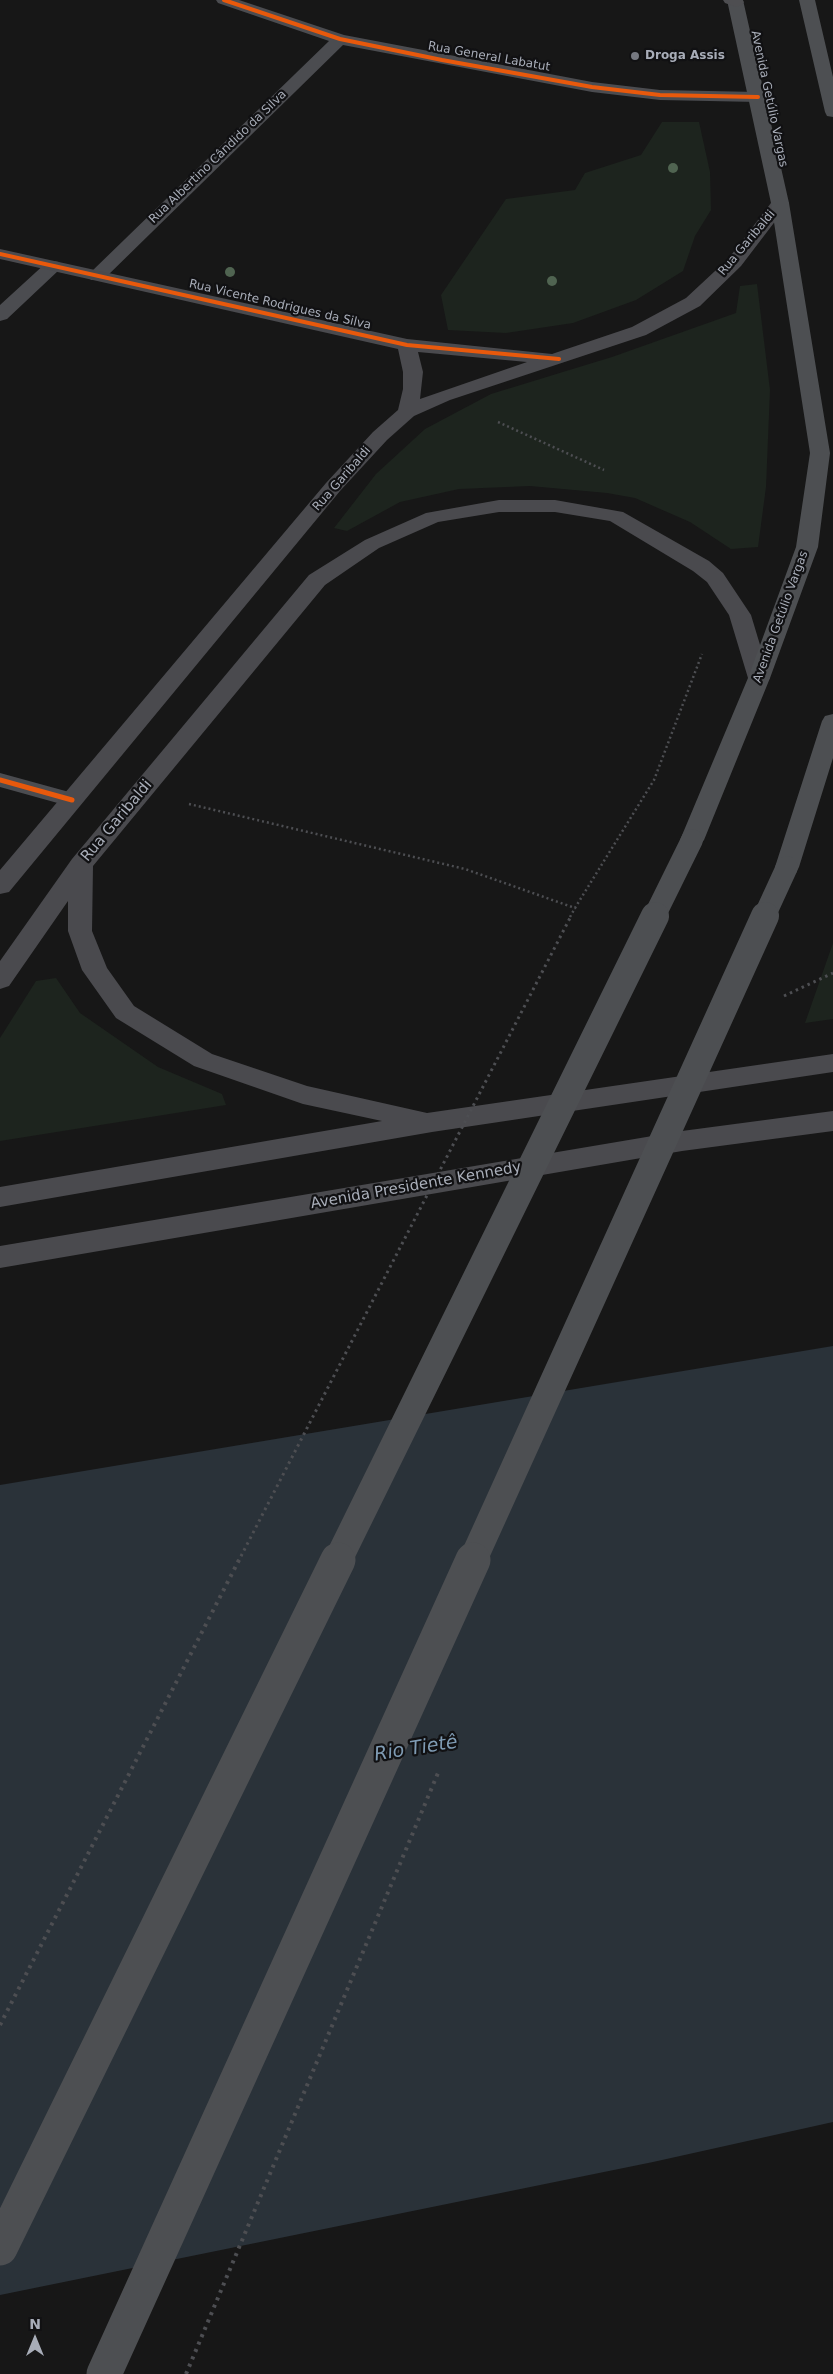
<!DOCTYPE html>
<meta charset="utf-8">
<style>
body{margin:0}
#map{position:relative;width:833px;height:2374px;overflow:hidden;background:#171717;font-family:"DejaVu Sans",sans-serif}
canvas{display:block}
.north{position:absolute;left:10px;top:2314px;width:50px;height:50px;-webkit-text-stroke:4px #111113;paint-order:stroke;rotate:0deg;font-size:14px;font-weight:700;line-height:20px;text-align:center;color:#a8adb8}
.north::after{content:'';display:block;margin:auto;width:18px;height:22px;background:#a8adb8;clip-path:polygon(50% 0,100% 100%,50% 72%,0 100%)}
</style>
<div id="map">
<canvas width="833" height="2374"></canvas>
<div class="north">N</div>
</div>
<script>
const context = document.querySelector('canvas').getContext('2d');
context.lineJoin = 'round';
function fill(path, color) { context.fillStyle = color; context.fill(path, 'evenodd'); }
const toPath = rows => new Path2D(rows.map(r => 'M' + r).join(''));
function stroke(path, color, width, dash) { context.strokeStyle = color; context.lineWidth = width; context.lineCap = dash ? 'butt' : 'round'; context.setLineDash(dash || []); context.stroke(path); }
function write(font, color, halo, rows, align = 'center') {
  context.font = font + ' "DejaVu Sans",sans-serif'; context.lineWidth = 4.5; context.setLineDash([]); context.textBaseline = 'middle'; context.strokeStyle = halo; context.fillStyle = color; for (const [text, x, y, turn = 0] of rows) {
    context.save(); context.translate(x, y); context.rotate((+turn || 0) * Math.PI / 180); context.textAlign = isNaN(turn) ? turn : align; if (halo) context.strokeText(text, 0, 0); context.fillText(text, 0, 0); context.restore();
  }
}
const green = toPath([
 [662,122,699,122,710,172,711,210,695,236,683,271,636,300,573,323,506,333,448,330,441,295,506,199,575,190,585,173,641,155],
 [757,284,770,390,766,487,758,547,731,549,690,522,635,498,607,493,530,486,459,489,400,502,347,531,334,528,376,474,425,429,491,394,612,357,736,313,740,286],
 [833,943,833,1019,805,1023],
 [56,978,80,1013,158,1067,222,1094,226,1105,0,1141,0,1038,36,981]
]);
const water = toPath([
 [833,1346,833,2122,653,2162,0,2295,0,1485]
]);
const pathFar1 = toPath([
 [498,422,604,470],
 [189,804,465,869,575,908,654,780,702,654]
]);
const path = toPath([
 [784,996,833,973]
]);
const street = toPath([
 [216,0,239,0,344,35,592,82,660,90,758,92,764,93,766,97,764,101,758,102,660,100,592,92,343,45,103,280,91,280,88,276,91,272,329,41,218,3,216,0],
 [53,261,59,262,62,266,59,270,7,319,0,321,0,305,47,262,53,261],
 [0,773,80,795,84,800,80,805,72,807,0,787,0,773]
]);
const secondary = toPath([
 [780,198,786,199,789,203,786,207,741,266,700,306,646,335,450,400,414,416,387,440,340,491,9,892,0,894,0,870,326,483,373,432,398,410,403,389,403,372,398,349,0,259,0,249,407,339,552,354,632,327,686,298,729,258,774,199,780,198],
 [418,352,527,362,420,399,423,372,418,352],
 [499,500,555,500,623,512,709,561,723,573,751,615,770,678,767,683,759,685,751,683,748,678,729,615,707,582,693,571,610,521,555,512,499,512,438,522,379,548,325,585,93,866,92,931,107,968,134,1006,212,1054,307,1086,427,1113,833,1054,833,1072,432,1132,0,1207,0,1187,382,1121,303,1104,194,1066,116,1018,82,970,68,931,68,901,9,986,0,989,0,961,72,859,309,575,365,540,426,513,499,500],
 [833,1111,833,1131,682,1151,0,1268,0,1246,682,1131,833,1111]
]);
const primary = toPath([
 [727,0,743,0,789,203,830,453,818,547,770,678,704,840,700,845,692,848,684,845,680,840,748,678,796,547,810,453,771,203,727,0],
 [799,0,815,0,833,77,833,117,827,116,825,112,799,0],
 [833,714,833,758,799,867,796,873,787,875,778,873,775,867,822,721,825,716,833,714]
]);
const highway = toPath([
 [723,0,742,0,744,2,742,5,736,7,725,3,723,0]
]);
const pathBridgeFar2 = toPath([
 [570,917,575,908]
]);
const pathBridgeFar1 = toPath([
 [238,1562,571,916]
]);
const pathBridge = toPath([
 [0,2025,239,1560],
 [186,2374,438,1773]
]);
const primaryBridgeFar2 = toPath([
 [654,917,692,840],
 [764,917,787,867]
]);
const primaryBridgeFar1 = toPath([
 [337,1562,655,916],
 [472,1562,765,916]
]);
const primaryBridge = toPath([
 [0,2248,338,1560],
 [104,2374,473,1560]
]);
const cyclewayFar1 = toPath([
 [224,0,340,39,442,60,592,87,660,95,758,97],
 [0,254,407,345,559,359]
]);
const cycleway = toPath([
 [0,780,72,800]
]);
const trees = [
 [673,168],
 [230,272],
 [552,281]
];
const markers = [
 [635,56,5,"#757880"]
];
const farPoinames = [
 ["Droga Assis",645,56]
];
const farStreetnames = [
 ["Rua General Labatut",489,57,10],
 ["Avenida Getúlio Vargas",769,99,78],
 ["Rua Albertino Cândido da Silva",218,157,-44],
 ["Rua Garibaldi",747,243,-50],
 ["Rua Vicente Rodrigues da Silva",280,305,13],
 ["Rua Garibaldi",342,479,-49],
 ["Avenida Getúlio Vargas",781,617,-70]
];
const streetNames = [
 ["Rua Garibaldi",117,821,-50],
 ["Avenida Presidente Kennedy",416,1186,-10]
];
const nearWaternames = [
 ["Rio Tietê",416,1749,-9]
];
fill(green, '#1d241e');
fill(water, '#2a3239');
stroke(pathFar1, '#4d4e52', 2.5, [2, 3]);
stroke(path, '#4d4e52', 3, [2.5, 4]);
fill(street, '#4b4c50');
fill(secondary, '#4a4a4e');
fill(primary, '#4d4f52');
fill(highway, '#4e4e51');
stroke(pathBridgeFar2, '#4d4e52', 2.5, [2, 3]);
stroke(pathBridgeFar1, '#4d4e52', 3, [2.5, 4]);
stroke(pathBridge, '#4d4e52', 4, [3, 5]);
stroke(primaryBridgeFar2, '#4d4f52', 22);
stroke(primaryBridgeFar1, '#4d4f52', 28);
stroke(primaryBridge, '#4d4f52', 35);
stroke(cyclewayFar1, '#e8590c', 4);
stroke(cycleway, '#e8590c', 5);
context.fillStyle = '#506451';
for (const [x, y] of trees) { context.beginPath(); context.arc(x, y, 5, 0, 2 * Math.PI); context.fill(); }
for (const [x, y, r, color] of markers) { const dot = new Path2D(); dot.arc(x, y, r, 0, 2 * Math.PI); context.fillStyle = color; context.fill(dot); stroke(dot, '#111113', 2); }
write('bold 12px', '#a8adb8', '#111113', farPoinames, 'left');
write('12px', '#a8adb8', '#111113', farStreetnames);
write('15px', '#a8adb8', '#111113', streetNames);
write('italic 19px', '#7f9bb3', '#111113', nearWaternames);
</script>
